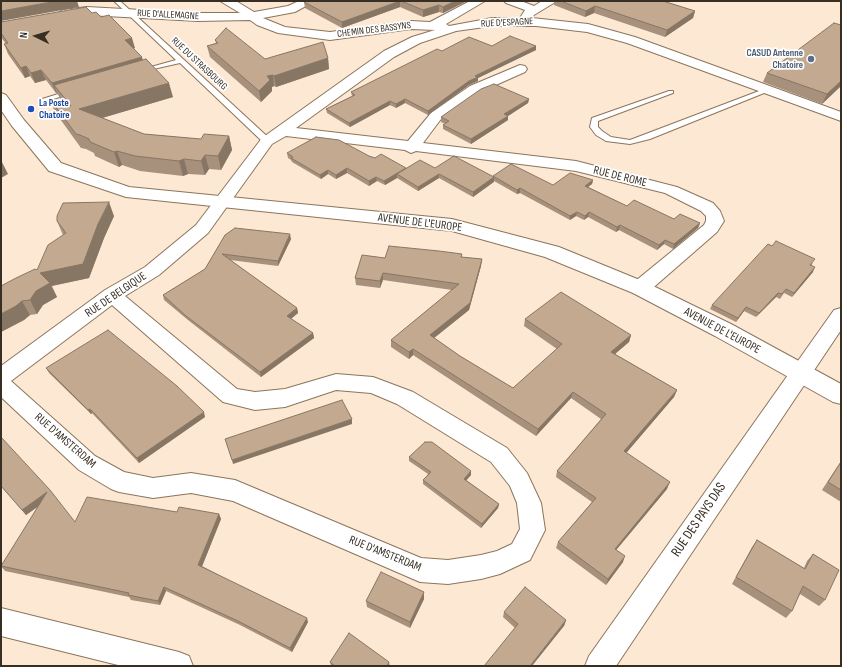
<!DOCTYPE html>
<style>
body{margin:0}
#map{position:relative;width:842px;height:667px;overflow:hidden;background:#fde8d3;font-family:"Sofia Sans Condensed",sans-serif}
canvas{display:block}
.frame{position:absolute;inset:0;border:2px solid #382f24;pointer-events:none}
.north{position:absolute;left:16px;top:16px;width:40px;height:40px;-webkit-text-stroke:3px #fff;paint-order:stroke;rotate:275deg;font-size:11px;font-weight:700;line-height:16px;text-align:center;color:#382f24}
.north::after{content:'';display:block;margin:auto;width:14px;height:18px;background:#382f24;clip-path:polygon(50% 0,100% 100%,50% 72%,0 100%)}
</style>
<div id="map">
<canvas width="842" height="667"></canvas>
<div class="frame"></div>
<div class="north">N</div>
</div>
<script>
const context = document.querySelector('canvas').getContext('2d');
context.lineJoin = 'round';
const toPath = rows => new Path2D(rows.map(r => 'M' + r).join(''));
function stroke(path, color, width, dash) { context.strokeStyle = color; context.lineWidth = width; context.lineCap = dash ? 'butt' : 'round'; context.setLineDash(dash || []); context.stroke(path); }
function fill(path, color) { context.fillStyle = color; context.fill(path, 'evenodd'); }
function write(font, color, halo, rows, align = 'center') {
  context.font = font + ' "Sofia Sans Condensed",sans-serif'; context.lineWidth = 3.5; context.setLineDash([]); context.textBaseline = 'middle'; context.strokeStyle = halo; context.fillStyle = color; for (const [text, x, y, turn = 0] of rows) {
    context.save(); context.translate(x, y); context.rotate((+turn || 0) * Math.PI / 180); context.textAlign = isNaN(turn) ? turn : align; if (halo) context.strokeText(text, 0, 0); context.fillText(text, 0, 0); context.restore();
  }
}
const lane = toPath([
 [114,1,120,1,270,139,270,143,264,143,180,63,140,72,140,70,176,60,114,1],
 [767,88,769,89,769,91,650,139,630,144,606,141,596,135,590,127,592,118,669,91,673,91,673,93,598,121,598,127,602,131,611,137,630,140,767,88],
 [71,90,73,91,73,93,43,102,39,100,71,90]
]);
const street = toPath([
 [220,1,236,1,254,12,288,6,299,1,315,1,295,12,263,18,285,27,330,32,411,21,430,22,470,1,485,1,446,24,449,26,492,18,520,18,525,10,506,3,504,1,521,1,534,6,542,1,557,1,534,15,532,18,588,24,635,37,841,112,841,121,627,43,587,32,536,26,492,26,456,31,420,43,394,57,296,128,408,141,431,113,470,86,520,65,525,66,527,69,525,72,480,92,441,119,423,143,576,161,677,187,713,203,720,211,724,221,717,232,647,293,640,294,633,293,631,288,633,283,704,225,706,221,706,216,701,211,665,193,576,171,416,151,411,153,405,150,286,136,272,144,208,233,159,275,125,296,237,389,255,392,285,389,336,374,373,377,413,392,507,448,527,473,541,503,545,530,530,560,500,574,481,579,448,584,420,582,233,501,191,493,153,498,119,492,111,489,79,470,1,397,1,366,105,290,145,267,196,225,262,138,384,51,412,37,435,30,411,29,330,40,278,33,257,25,250,20,198,21,87,15,63,18,57,14,63,10,87,7,198,13,240,13,220,1],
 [112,305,223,402,255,410,285,407,336,390,371,393,397,404,491,462,510,486,517,503,520,529,512,544,497,551,481,555,448,560,421,558,235,480,191,473,153,478,124,472,95,456,11,381,112,305],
 [841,308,841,330,616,666,585,666,589,656,834,310,841,308],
 [1,608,179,652,189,656,193,666,122,666,1,636,1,608]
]);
const secondary = toPath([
 [1,93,6,95,24,120,61,163,129,187,452,219,559,247,647,283,731,324,841,384,841,404,833,402,715,336,633,293,545,257,452,231,126,197,49,171,12,126,1,110,1,93]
]);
const wall = toPath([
 [306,1,467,1,443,13,439,12,423,17,400,7,342,28,305,8,304,2],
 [554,1,663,1,695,11,693,18,665,37,594,13,585,17,554,5],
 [92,13,135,48,133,49,173,97,102,118,144,134,201,139,229,136,232,150,221,170,209,169,205,175,188,174,183,176,140,171,122,165,119,167,95,156,94,153,86,149,81,148,55,112,49,98,63,103,57,93,56,93,46,80,35,83,30,76,25,78,8,54,4,44,6,44,1,37,1,22],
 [841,25,841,86,822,104,763,82,767,73],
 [215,40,265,59,328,58,329,69,276,87,274,86,272,87,272,91,261,102,210,57,207,46,216,43],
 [492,46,536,46,536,50,478,78,478,81,469,85,428,115,405,103,396,108,390,105,350,127,327,113,326,109,352,96,351,92,442,51],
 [529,99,528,103,508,116,508,120,471,144,443,129,443,125,445,124,441,122,441,117],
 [287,153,369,156,406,168,435,168,553,185,593,180,592,184,588,187,627,206,674,219,700,223,698,228,673,249,664,244,657,250,619,230,616,232,588,217,584,220,576,216,570,220,520,193,517,194,494,181,473,197,439,178,418,191,397,178,385,185,377,181,369,186,347,173,336,179,328,174,321,179,292,162,291,160,288,158],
 [114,216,104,238,89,278,52,286,57,297,43,305,37,314,30,315,24,320,1,332,37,270,63,235,57,221],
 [225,235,291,239,278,266,230,260,297,308,298,313,291,319,313,333,314,338,261,377,188,320,164,300,163,295,205,269],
 [462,254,462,257,482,259,481,266,469,310,434,338,460,356,513,388,557,349,524,326,525,319,631,335,629,342,615,354,677,390,674,397,626,453,667,489,616,550,623,562,606,585,556,548,558,542,592,502,556,477,557,471,601,419,571,398,536,436,413,355,409,359,391,347,391,340,452,290,383,280,380,288,356,285,355,278,385,258],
 [813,263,811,266,813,272,792,297,784,293,780,299,776,297,756,317,744,311,736,322,710,309,712,305],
 [46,368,205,417,139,463,92,413,91,414,49,373],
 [409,457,471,471,471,475,466,480,499,504,498,508,481,528,423,484,423,480,428,474,409,461],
 [841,461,841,502,822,490],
 [1,486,75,522,177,512,219,514,221,519,202,566,308,622,292,652,240,625,166,591,160,605,131,600,129,597,5,571,1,566,39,506,26,515],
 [757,540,804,568,807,561,813,554,825,600,819,606,800,594,792,611,786,618,732,584,752,547],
 [424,599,410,628,367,607,366,601],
 [504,612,566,620,564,626,515,628,503,617],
 [330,662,389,662,390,666,331,666]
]);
const shadedWall = toPath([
 [57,1,77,1,79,7,1,21,1,11],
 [400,1,400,7,342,28,342,22],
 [455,1,467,1,443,13,443,7],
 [439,5,439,12,423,17,423,10],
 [595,6,594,13,585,17,586,11],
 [695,11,693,18,665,37,667,30],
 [132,38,135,48,128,50,125,40],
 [536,46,536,50,478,78,478,81,469,85,428,115,428,111,475,76],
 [142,57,145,67,54,85,57,93,56,93,52,83],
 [328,58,329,69,276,87,274,76],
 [26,66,30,76,25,78,21,68],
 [41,70,46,80,35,83,31,73],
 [273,75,274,86,272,87,272,91,261,102,259,91,267,76],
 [841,81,841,86,822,104,827,94],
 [169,83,173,97,85,123,79,109],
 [405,99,405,103,396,108,396,104],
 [529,99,528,103,508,116,508,120,471,144,471,139,504,114],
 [390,101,390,105,350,127,349,123],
 [229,136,232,150,221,170,218,156],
 [117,151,122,165,119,167,114,152],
 [205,155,209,169,205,175,201,161],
 [184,159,188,174,183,176,179,161],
 [1,160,8,174,1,178],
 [347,168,347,173,336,179,336,175],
 [406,168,397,174,397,178,385,185,384,181],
 [328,170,328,174,321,179,320,175],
 [439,174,439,178,418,191,418,187],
 [376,177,377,181,369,186,369,181],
 [494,177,494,182,473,197,473,192],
 [593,180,592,184,584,190,585,186],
 [520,188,520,193,517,194,517,190],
 [109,202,114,216,104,238,89,278,51,286,57,297,43,305,37,314,30,300,40,273,98,224],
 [577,212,576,216,570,220,570,216],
 [589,212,588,217,584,220,585,216],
 [700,223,698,228,673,249,674,244],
 [620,225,619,230,616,232,617,227],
 [290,234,291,239,278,266,278,261],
 [665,240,664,244,657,250,659,245],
 [482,259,481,266,469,310,429,342,430,335],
 [815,267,813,272,792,297,794,293],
 [383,273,383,280,380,288,380,281],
 [778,293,776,297,756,317,759,313],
 [22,301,30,315,24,320,1,332,1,314],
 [746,307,744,311,736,322,738,318],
 [297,308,298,313,288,321,287,316],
 [313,333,314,338,261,377,260,372],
 [631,335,629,342,609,359,611,352],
 [413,349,413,355,409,359,409,352],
 [677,390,674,397,622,458,624,451],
 [573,392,571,398,536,436,538,429],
 [90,409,92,413,91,414,88,410],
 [204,412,205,417,139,463,137,458],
 [352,419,352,424,233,464,232,460],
 [471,471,471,475,464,483,464,479],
 [670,482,667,489,612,555,615,549],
 [47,492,51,497,26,515,22,510],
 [499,504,498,508,481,528,482,524],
 [219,514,221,519,201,569,198,565],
 [625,556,623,562,606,585,608,579],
 [164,587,166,591,160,605,158,601],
 [424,592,424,599,410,628,410,622],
 [307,618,308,622,292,652,290,648],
 [566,620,564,626,532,666,530,666]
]);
const building = toPath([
 [1,1,57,1,1,11,1,1],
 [306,1,400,1,342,22,304,2,306,1],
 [401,1,455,1,443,7,439,5,423,10,401,1],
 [561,1,663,1,695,11,667,30,595,6,586,11,561,1],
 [86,7,92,13,96,12,101,17,109,15,132,38,125,40,142,57,52,83,41,70,31,73,26,66,21,68,4,44,8,43,1,33,1,22,86,7],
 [834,23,841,25,841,81,827,94,767,73,834,23],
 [226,28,265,59,323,42,328,58,274,76,273,75,267,76,270,80,259,91,207,46,218,43,215,40,226,28],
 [510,36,536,46,475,76,478,77,469,81,428,111,405,99,396,104,390,101,349,123,326,109,355,95,351,92,437,49,442,51,469,37,492,46,510,36],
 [146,59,169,83,79,109,144,134,201,139,204,134,229,136,218,156,205,155,201,161,184,159,179,161,135,156,117,151,114,152,90,142,89,139,80,135,76,134,49,98,71,106,54,85,146,59],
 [494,84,529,99,504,114,508,116,471,139,443,125,449,121,441,117,481,89,494,84],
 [316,137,339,140,369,156,375,158,381,154,406,168,384,181,376,177,369,181,347,168,336,175,328,170,320,175,291,158,293,157,287,153,316,137],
 [454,156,494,177,473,192,439,174,418,187,397,174,420,160,435,168,454,156],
 [511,164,553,185,570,173,593,180,585,186,627,206,634,200,674,219,680,214,700,223,674,244,665,240,659,245,620,225,617,227,589,212,585,216,577,212,570,216,520,188,517,190,493,176,511,164],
 [109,202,98,224,83,264,40,273,50,283,36,291,30,300,22,301,16,306,1,314,1,286,16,278,35,269,37,270,48,245,66,233,57,221,57,216,63,203,109,202],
 [235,228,290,234,278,261,222,254,297,308,287,316,313,333,260,372,186,316,163,295,205,269,225,235,235,228],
 [776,241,815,259,810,265,815,267,794,293,786,289,782,294,778,293,759,313,746,307,738,318,712,305,768,244,772,246,776,241],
 [389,246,439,251,462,254,461,257,482,259,470,303,430,335,460,356,513,388,562,344,525,319,561,292,631,335,611,352,677,390,624,451,670,482,615,549,625,556,608,579,558,542,596,498,557,471,606,414,573,392,538,429,413,349,409,352,391,340,459,284,383,273,380,281,355,278,362,255,385,258,389,246],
 [108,330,177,386,204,412,137,458,90,409,88,410,46,368,108,330],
 [342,400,352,419,232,460,225,439,342,400],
 [1,437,50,490,75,522,87,497,177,512,179,507,219,514,198,565,307,618,290,648,238,621,164,587,158,601,128,595,129,593,1,566,47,492,22,510,1,486,1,437],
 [425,442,432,442,471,471,464,479,499,504,482,524,423,480,431,472,409,457,425,442],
 [841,462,841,490,828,482,841,462],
 [757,540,805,569,813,554,839,570,825,600,803,586,792,611,736,577,757,540],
 [381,572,424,592,410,622,366,601,381,572],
 [525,587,566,620,530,666,484,666,518,624,504,612,525,587],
 [349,633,389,662,387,666,335,666,330,662,349,633]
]);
const markers = [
 [811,59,4,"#5c6f8a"],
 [31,109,4,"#1a4fb4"]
];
const farStreetnames = [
 ["RUE D'ALLEMAGNE",168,15,3],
 ["RUE D'ESPAGNE",507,23,-3],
 ["CHEMIN DES BASSYNS",374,30,-7],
 ["RUE DU STRASBOURG",199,64,43]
];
const farServicenames = [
 ["CASUD Antenne",803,53],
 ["Chatoire",803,65]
];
const farTransitnames = [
 ["La Poste",39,103],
 ["Chatoire",39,115]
];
const streetNames = [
 ["RUE DE ROME",620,177,14],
 ["AVENUE DE L'EUROPE",420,223,7],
 ["RUE DE BELGIQUE",116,295,-34],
 ["AVENUE DE L'EUROPE",722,331,28],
 ["RUE D'AMSTERDAM",65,441,41],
 ["RUE D'AMSTERDAM",385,554,22]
];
const nearStreetnames = [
 ["RUE DES PAYS DAS",699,520,-56]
];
stroke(lane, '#8b755c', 2);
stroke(street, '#8b755c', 2);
stroke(secondary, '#8b755c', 2);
fill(lane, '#fff');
fill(street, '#fff');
fill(secondary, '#fff');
fill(wall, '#a7917c');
fill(shadedWall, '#887665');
fill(building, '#c2a990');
stroke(building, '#887665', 1);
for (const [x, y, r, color] of markers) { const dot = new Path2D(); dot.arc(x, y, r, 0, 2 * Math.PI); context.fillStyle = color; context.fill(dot); stroke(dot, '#fff', 1.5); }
write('10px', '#382f24', '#fff', farStreetnames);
write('bold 10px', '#4e5e75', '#fff', farServicenames, 'right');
write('bold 10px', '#164399', '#fff', farTransitnames, 'left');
write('12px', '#382f24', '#fff', streetNames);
write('14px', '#382f24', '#fff', nearStreetnames);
</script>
